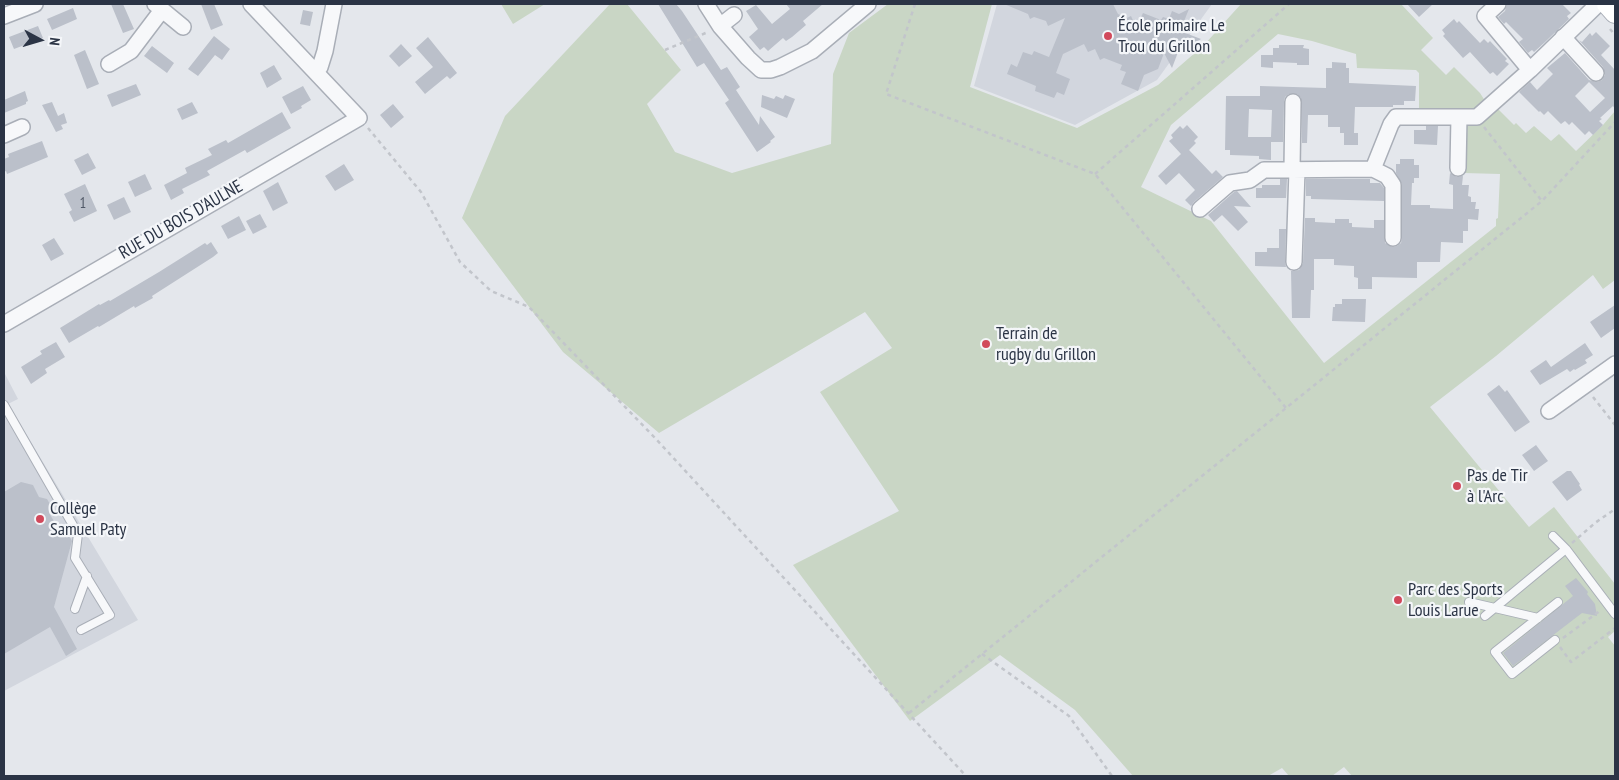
<!DOCTYPE html>
<meta charset="utf-8">
<style>
body{margin:0}
#map{position:relative;width:1619px;height:780px;overflow:hidden;background:#e4e7ec;font-family:"PT Sans Narrow",sans-serif}
canvas{display:block}
.frame{position:absolute;inset:0;border:5px solid #2b3445;pointer-events:none}
.north{position:absolute;left:15px;top:15px;width:50px;height:50px;-webkit-text-stroke:4px #f4f6f9;paint-order:stroke;rotate:96deg;font-size:14px;font-weight:700;line-height:20px;text-align:center;color:#2b3445}
.north::after{content:'';display:block;margin:auto;width:18px;height:22px;background:#2b3445;clip-path:polygon(50% 0,100% 100%,50% 72%,0 100%)}
</style>
<div id="map">
<canvas width="1619" height="780"></canvas>
<div class="frame"></div>
<div class="north">N</div>
</div>
<script>
const context = document.querySelector('canvas').getContext('2d');
context.lineJoin = 'round';
function fill(path, color) { context.fillStyle = color; context.fill(path, 'evenodd'); }
const toPath = rows => new Path2D(rows.map(r => 'M' + r).join(''));
function stroke(path, color, width, dash) { context.strokeStyle = color; context.lineWidth = width; context.lineCap = dash ? 'butt' : 'round'; context.setLineDash(dash || []); context.stroke(path); }
function write(font, color, halo, rows, align = 'center') {
  context.font = font + ' "PT Sans Narrow",sans-serif'; context.lineWidth = 4.5; context.setLineDash([]); context.textBaseline = 'middle'; context.strokeStyle = halo; context.fillStyle = color; for (const [text, x, y, turn = 0] of rows) {
    context.save(); context.translate(x, y); context.rotate((+turn || 0) * Math.PI / 180); context.textAlign = isNaN(turn) ? turn : align; if (halo) context.strokeText(text, 0, 0); context.fillText(text, 0, 0); context.restore();
  }
}
const built = toPath([
 [997,4,1212,4,1157,80,1075,125,974,86],
 [5,374,18,399,8,404,138,620,4,691]
]);
const green = toPath([
 [501,4,545,4,513,24],
 [610,4,627,4,681,70,647,104,675,152,732,173,831,144,833,74,849,33,888,4,992,4,970,87,1077,128,1158,85,1204,45,1241,4,1401,4,1433,38,1421,50,1446,75,1454,67,1480,93,1487,104,1480,110,1419,111,1419,73,1416,70,1357,68,1356,54,1312,41,1278,34,1171,125,1141,187,1211,221,1324,363,1496,226,1496,219,1498,218,1500,174,1464,173,1465,126,1467,124,1497,108,1514,125,1516,123,1526,133,1534,126,1551,141,1559,134,1576,151,1603,125,1615,111,1615,280,1603,289,1593,275,1496,356,1430,407,1529,527,1554,507,1615,584,1615,631,1608,637,1615,646,1615,776,1352,776,1344,767,1332,776,1289,776,1282,768,1268,776,1133,776,1075,710,1000,655,910,721,793,565,899,511,820,392,892,348,865,312,659,433,563,352,462,218,505,116]
]);
const building = toPath([
 [111,4,123,4,134,29,123,33],
 [201,4,214,4,223,25,211,30],
 [658,4,676,4,682,11,721,70,727,67,740,87,736,90,759,125,760,116,775,137,770,141,771,142,757,152,725,103,729,100,704,63,697,67],
 [786,4,823,4,803,21,806,25,792,37,786,41,783,38,768,51,764,47,760,50,749,37,758,29,746,11,756,5,772,24,790,9],
 [1004,4,1113,4,1118,14,1127,18,1131,16,1136,27,1143,13,1161,20,1163,17,1169,19,1172,11,1179,14,1189,9,1180,31,1201,39,1192,45,1189,50,1180,47,1172,68,1164,53,1158,69,1144,75,1138,91,1121,84,1126,72,1120,70,1122,65,1104,58,1100,60,1095,49,1088,52,1084,44,1063,54,1056,73,1070,79,1064,95,1057,92,1054,98,1035,91,1036,86,1007,74,1011,64,1017,67,1023,52,1032,55,1034,51,1049,57,1065,18,1048,26,1046,21,1034,17,1030,19,1028,14],
 [1407,4,1433,4,1419,17],
 [1507,4,1562,4,1571,13,1567,16,1569,19,1544,43,1534,52,1532,50,1528,53,1519,42,1523,39,1506,22,1504,24,1498,17,1505,11],
 [73,8,77,19,52,30,47,19],
 [303,10,313,12,310,26,300,24],
 [1454,19,1457,23,1459,21,1480,43,1484,39,1488,43,1490,41,1507,59,1505,61,1509,64,1497,76,1493,72,1490,74,1470,52,1463,58,1443,36,1445,34,1442,30],
 [38,26,43,38,14,49,9,37],
 [1596,32,1610,46,1601,55,1615,70,1615,109,1613,106,1600,118,1602,119,1599,121,1603,125,1593,135,1589,131,1585,135,1572,122,1569,125,1565,121,1561,124,1548,111,1544,115,1540,111,1539,112,1519,92,1530,82,1537,90,1553,74,1547,68,1565,53,1589,80,1598,82,1602,80,1605,75,1603,67,1579,40,1582,42,1590,33,1592,36],
 [1589,82,1605,98,1590,112,1575,96],
 [214,36,230,49,222,60,215,55,198,76,188,69],
 [428,37,457,73,450,79,447,76,425,94,415,82,433,67,416,48],
 [401,44,412,56,399,67,389,56],
 [1279,45,1304,45,1303,48,1309,49,1309,65,1297,65,1297,63,1273,62,1273,68,1261,67,1261,55,1273,55,1273,48,1279,48],
 [152,46,174,63,167,73,144,56],
 [85,50,99,84,87,89,74,55],
 [1332,62,1346,63,1346,68,1349,68,1349,83,1416,86,1415,101,1404,101,1404,105,1393,105,1393,107,1355,107,1354,133,1358,133,1358,145,1344,145,1344,133,1340,133,1340,127,1328,127,1328,115,1308,115,1307,143,1302,143,1301,98,1297,94,1289,94,1285,97,1284,102,1283,142,1271,142,1271,160,1259,159,1259,156,1230,155,1230,150,1225,150,1226,96,1260,96,1260,86,1326,88,1326,68,1332,68],
 [1249,109,1272,110,1271,137,1248,137],
 [274,65,282,79,267,88,260,73],
 [136,84,141,95,112,107,107,95],
 [303,86,311,100,301,106,302,108,291,114,282,97],
 [25,91,28,101,26,102,26,104,4,113,4,100],
 [762,95,774,99,776,96,783,99,785,95,795,99,787,118,761,107],
 [52,102,58,116,64,113,67,123,61,125,63,129,56,132,42,105],
 [192,102,198,113,182,120,177,109],
 [393,104,404,117,391,128,380,115],
 [282,112,291,128,247,153,245,150,207,171,210,175,182,189,184,193,171,200,164,185,187,173,185,168,212,155,208,149,226,140,228,143],
 [1187,125,1198,137,1194,141,1196,143,1189,150,1212,174,1216,170,1223,177,1194,202,1191,206,1185,200,1195,190,1179,173,1166,185,1158,176,1181,154,1169,141,1173,138,1171,135,1180,126,1183,129],
 [1426,126,1438,126,1437,145,1414,144,1414,130,1426,130],
 [42,141,48,157,7,174,6,171,4,172,4,159,9,157,8,154],
 [88,153,96,168,82,175,74,160],
 [1400,159,1414,159,1414,165,1419,165,1419,178,1414,178,1414,183,1412,183,1411,205,1430,205,1430,208,1453,209,1453,185,1449,184,1450,173,1457,177,1463,176,1462,185,1469,185,1468,196,1471,197,1471,202,1476,202,1475,209,1479,209,1478,220,1468,219,1468,231,1463,231,1463,243,1441,242,1440,262,1417,262,1417,278,1372,277,1372,289,1358,289,1358,278,1354,277,1354,266,1334,265,1334,259,1314,259,1314,290,1311,290,1310,318,1292,318,1291,271,1299,270,1303,263,1305,218,1315,218,1315,222,1335,223,1335,219,1349,219,1349,223,1352,223,1352,227,1374,228,1374,220,1384,220,1385,243,1393,247,1397,246,1401,243,1402,238,1402,185,1396,173,1396,164,1400,164],
 [344,164,354,180,335,191,325,176],
 [145,174,152,189,135,197,128,182],
 [1280,179,1287,179,1286,198,1256,198,1256,188,1262,188,1262,185,1280,185],
 [1306,179,1370,179,1370,183,1380,183,1384,188,1384,201,1311,199,1311,196,1306,196],
 [278,182,288,203,273,211,263,191],
 [85,184,97,211,74,222,69,212,72,210,64,194],
 [1237,191,1251,207,1234,206,1248,222,1238,231,1222,215,1214,222,1208,215,1234,192],
 [124,197,131,212,114,220,107,205],
 [260,214,267,227,253,234,246,221],
 [239,216,246,230,228,239,221,226],
 [1279,229,1286,229,1285,262,1286,267,1255,266,1255,252,1267,252,1267,248,1279,248],
 [54,238,64,254,51,261,42,245],
 [211,242,218,253,213,257,152,296,153,298,135,308,134,306,99,327,98,326,69,343,60,328,99,304,100,305,109,300,110,301,159,272,205,243,207,245],
 [1342,299,1366,299,1365,322,1332,321,1333,307,1335,307,1335,304,1342,304],
 [1615,305,1615,328,1601,338,1590,322],
 [56,342,65,357,45,369,47,373,31,384,21,367,42,354,40,351],
 [1585,343,1593,355,1585,360,1587,363,1575,370,1574,369,1570,372,1567,369,1540,385,1530,371,1546,360,1551,367],
 [1499,385,1505,392,1507,390,1530,422,1515,432,1487,394],
 [1536,445,1548,461,1534,471,1522,455],
 [1567,471,1571,471,1580,484,1579,485,1582,490,1567,501,1552,482],
 [21,482,33,485,39,497,47,499,51,506,49,513,61,533,68,534,72,541,54,607,77,649,66,656,50,627,4,654,4,492],
 [1576,578,1588,592,1587,594,1595,604,1597,616,1582,613,1513,666,1503,653,1573,596,1565,586]
]);
const path = toPath([
 [915,4,886,94,1095,174,1286,408],
 [1610,29,1615,35],
 [665,50,708,32],
 [1484,127,1542,201],
 [368,128,421,192,460,262,491,291,529,307,656,439,966,776],
 [1095,174,1289,4],
 [1593,397,1615,425],
 [1572,543,1595,523,1615,509],
 [1563,638,1601,610],
 [1560,647,1571,662,1615,628],
 [982,654,1069,716,1112,776],
 [909,713,1542,201,1615,122]
]);
const lane = toPath([
 [4,405,78,534,75,558,110,615,81,630],
 [1553,536,1566,549,1615,614],
 [1469,602,1538,618],
 [75,609,87,576],
 [1485,616,1566,549],
 [1555,640,1512,674,1495,652,1558,602]
]);
const street = toPath([
 [155,4,183,27],
 [706,4,720,26,748,58,761,70,771,70,780,67,812,51,868,4],
 [1498,4,1485,16,1530,70],
 [4,16,35,4],
 [720,26,734,15],
 [1563,37,1596,73],
 [109,64,131,51,162,10],
 [316,71,320,67,325,51,334,4],
 [4,135,22,127],
 [1458,168,1459,117],
 [1292,169,1293,102],
 [1200,209,1230,183,1250,180,1264,170,1373,169],
 [1393,238,1393,185,1387,176,1373,169,1391,124,1396,117,1477,117,1530,70,1598,4],
 [1294,262,1297,170],
 [4,324,359,118,251,4],
 [1549,411,1615,364]
]);
const secondary = toPath([
 [1607,4,1615,13]
]);
const markers = [
 [1108,36,5,"#d1495b"],
 [986,344,5,"#d1495b"],
 [1457,486,5,"#d1495b"],
 [40,519,5,"#d1495b"],
 [1398,600,5,"#d1495b"]
];
const numberNames = [
 ["1",83,204]
];
const poiNames = [
 ["École primaire Le",1118,26],
 ["Trou du Grillon",1118,47],
 ["Terrain de",996,334],
 ["rugby du Grillon",996,355],
 ["Pas de Tir",1467,476],
 ["à l'Arc",1467,497],
 ["Collège",50,509],
 ["Samuel Paty",50,530],
 ["Parc des Sports",1408,590],
 ["Louis Larue",1408,611]
];
const streetNames = [
 ["RUE DU BOIS D'AULNE",181,220,-30]
];
fill(built, '#d2d6de');
fill(green, '#c9d6c5');
fill(building, '#bbc0ca');
stroke(lane, '#a9aeb7', 10);
stroke(street, '#a9aeb7', 18);
stroke(secondary, '#a9aeb7', 22);
stroke(path, '#c2c5cb', 2.5, [4, 4]);
stroke(lane, '#f7f8fa', 8);
stroke(street, '#f7f8fa', 15);
stroke(secondary, '#fff', 20);
for (const [x, y, r, color] of markers) { const dot = new Path2D(); dot.arc(x, y, r, 0, 2 * Math.PI); context.fillStyle = color; context.fill(dot); stroke(dot, '#f4f6f9', 2); }
write('15px', '#4f5766', null, numberNames);
write('18px', '#2b3445', '#f4f6f9', poiNames, 'left');
write('18px', '#2b3445', '#f4f6f9', streetNames);
</script>
